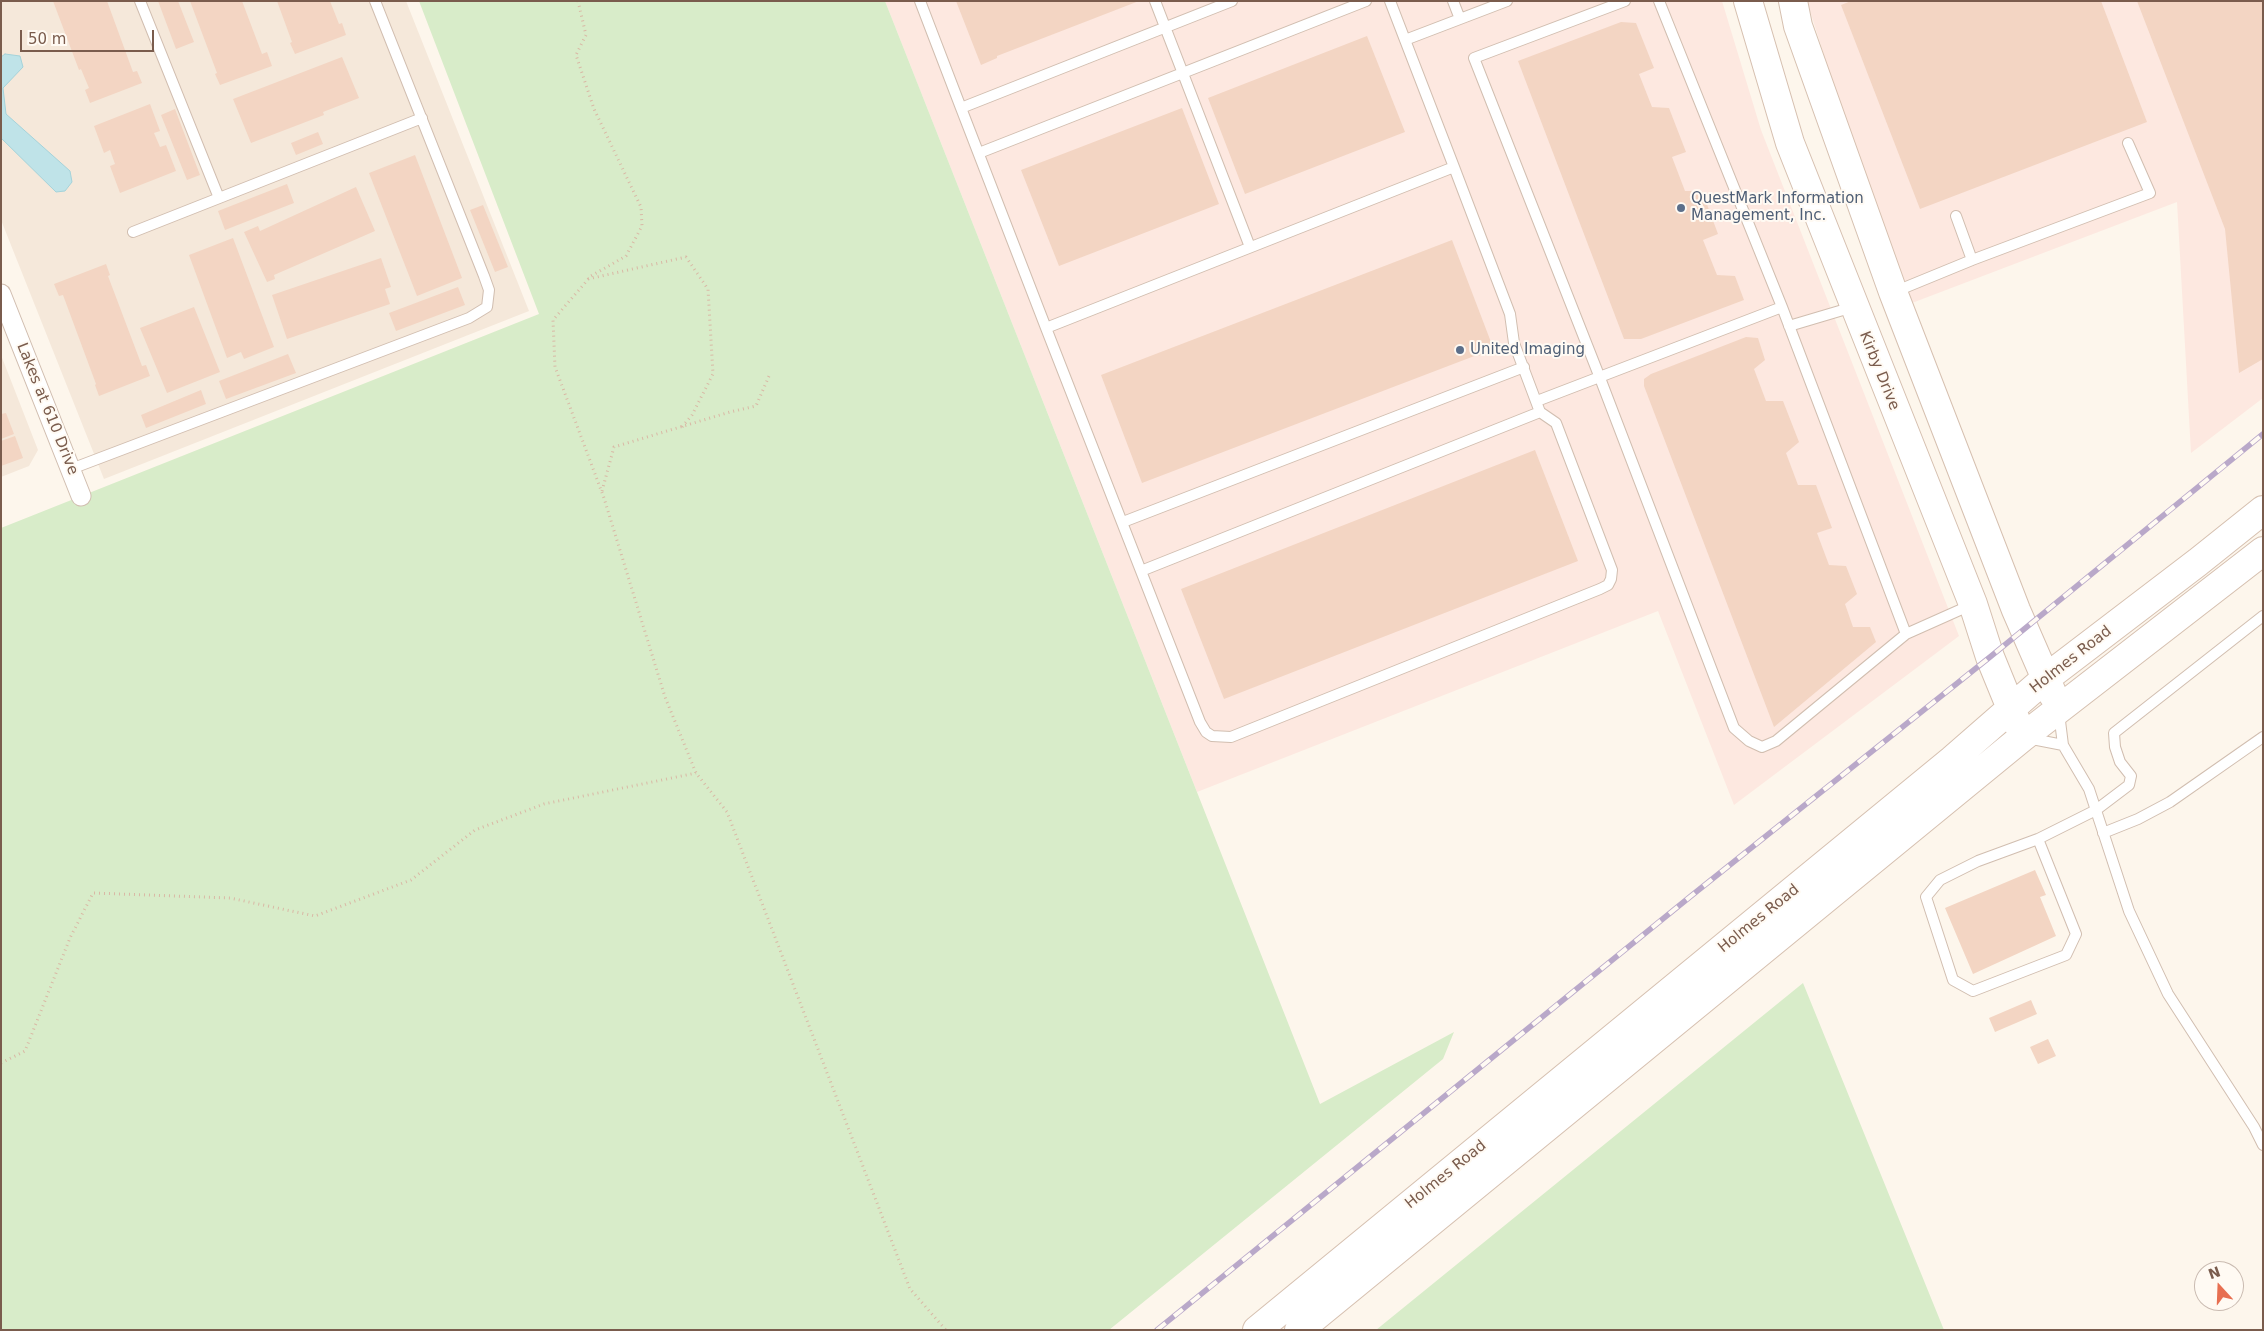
<!DOCTYPE html>
<style>
body{margin:0}
#map{position:relative;width:2264px;height:1331px;overflow:hidden;background:#fdf6ec;font-family:"DejaVu Sans",sans-serif}
canvas{display:block}
.frame{position:absolute;inset:0;border:2px solid #7a5c4d;pointer-events:none}
.north{position:absolute;left:2194px;top:1261px;width:50px;height:50px;box-sizing:border-box;background:#fffaf3;border:1px solid #cabbb1;border-radius:50%;rotate:340deg;font-size:14px;font-weight:700;line-height:20px;text-align:center;color:#7a5c4d}
.north::after{content:'';display:block;margin:auto;width:18px;height:22px;background:#e76f51;clip-path:polygon(50% 0,100% 100%,50% 72%,0 100%)}
.scale{position:absolute;left:20px;top:30px;width:134px;height:22px;box-sizing:border-box;border:2px solid #7a5c4d;border-top:0;padding-left:6px;font-size:15px;line-height:18px;white-space:nowrap;color:#7a5c4d;-webkit-text-stroke:4px #fffaf3;paint-order:stroke}
</style>
<div id="map">
<canvas width="2264" height="1331"></canvas>
<div class="frame"></div>
<div class="north">N</div>
<div class="scale">50 m</div>
</div>
<script>
const context = document.querySelector('canvas').getContext('2d');
context.lineJoin = 'round';
function fill(path, color) { context.fillStyle = color; context.fill(path, 'evenodd'); }
const toPath = rows => new Path2D(rows.map(r => 'M' + r).join(''));
function stroke(path, color, width, dash) { context.strokeStyle = color; context.lineWidth = width; context.lineCap = dash ? 'butt' : 'round'; context.setLineDash(dash || []); context.stroke(path); }
function write(font, color, halo, rows, align = 'center') {
  context.font = font + ' "DejaVu Sans",sans-serif'; context.lineWidth = 4; context.setLineDash([]); context.textBaseline = 'middle'; context.strokeStyle = halo; context.fillStyle = color; for (const [text, x, y, turn = 0] of rows) {
    context.save(); context.translate(x, y); context.rotate((+turn || 0) * Math.PI / 180); context.textAlign = isNaN(turn) ? turn : align; if (halo) context.strokeText(text, 0, 0); context.fillText(text, 0, 0); context.restore();
  }
}
const residential = toPath([
 [1,1,406,1,529,311,104,479,1,220],
 [1,355,38,450,29,466,1,477]
]);
const commercial = toPath([
 [885,1,1722,1,1761,130,1959,636,1734,805,1658,611,1197,792],
 [1807,1,2263,1,2263,398,2191,453,2177,202,1912,303,1841,110]
]);
const green = toPath([
 [419,1,885,1,1320,1104,1454,1032,1443,1059,1109,1330,1,1330,1,528,539,314],
 [1803,983,1944,1330,1376,1330]
]);
const water = toPath([
 [5,54,20,56,23,67,3,88,6,114,70,171,72,182,65,191,56,192,1,138,1,57,5,54]
]);
const building = toPath([
 [53,1,107,1,133,72,137,71,142,83,90,103,85,90,89,88,81,69,79,70],
 [158,1,178,1,194,42,176,49],
 [190,1,242,1,262,54,267,52,272,66,220,85,215,74,217,73],
 [277,1,330,1,339,24,342,23,346,35,295,54,290,43,292,42],
 [956,1,1139,1,997,56,997,58,981,65],
 [1851,1,2101,1,2147,122,1920,209,1841,5],
 [2137,1,2263,1,2263,359,2239,373,2225,229],
 [1621,22,1636,23,1654,68,1639,74,1652,107,1669,108,1686,152,1672,157,1685,191,1702,191,1718,234,1703,240,1717,275,1735,276,1744,300,1641,339,1624,339,1518,61],
 [1367,36,1405,132,1245,194,1208,98],
 [342,57,359,98,323,112,324,115,251,143,233,99],
 [150,104,160,131,154,133,160,147,166,145,176,171,120,193,110,166,115,164,110,150,104,153,94,126],
 [1182,108,1219,204,1059,266,1021,170],
 [175,109,200,175,187,180,161,115],
 [318,132,323,144,296,155,291,143],
 [415,155,462,278,417,296,369,173],
 [287,184,294,203,225,230,218,211],
 [356,187,375,231,274,275,275,279,267,282,244,232,258,226,260,231],
 [483,205,508,267,495,272,470,210],
 [233,238,274,347,244,359,241,352,227,358,189,255],
 [1452,240,1494,350,1478,356,1477,355,1142,483,1101,375],
 [381,258,391,287,385,289,390,304,287,339,272,295],
 [106,264,110,275,108,276,142,366,146,365,150,376,99,396,95,385,96,384,63,295,59,296,54,284],
 [458,287,465,305,396,331,389,313],
 [194,307,220,372,167,393,140,328],
 [1746,337,1758,338,1765,360,1754,369,1766,401,1783,401,1799,442,1786,453,1798,485,1816,485,1832,528,1817,533,1829,565,1846,566,1857,594,1845,604,1853,627,1870,627,1876,642,1774,727,1644,386,1644,379,1651,374],
 [288,354,296,373,226,399,219,381],
 [201,390,206,404,146,428,141,415],
 [6,413,14,434,1,439,1,414],
 [15,436,23,458,1,466,1,441],
 [1535,450,1578,561,1224,699,1181,589],
 [2035,870,2046,895,2040,897,2056,936,1973,974,1945,908],
 [2031,1000,2037,1014,1995,1032,1989,1018],
 [2048,1039,2056,1056,2038,1064,2030,1047]
]);
const path = toPath([
 [578,1,586,35,576,55,594,109,641,207,642,226,626,256,591,276,553,320,555,367,604,498,665,697,696,773,727,812,910,1289,946,1330],
 [588,279,686,257,708,289,713,374,692,415,682,427],
 [602,491,614,447,730,412,756,406,769,376],
 [1,1063,25,1051,70,938,93,893,230,898,315,916,411,880,475,830,544,804,696,773]
]);
const service = toPath([
 [140,1,219,198],
 [920,1,961,108,1232,1],
 [1155,1,1250,247],
 [1390,1,1454,167,1510,314,1514,343,1540,412,1556,423,1612,570,1611,579,1608,585,1600,589,1231,737,1212,736,1206,732,1200,722,1046,328,1454,167],
 [1453,1,1460,19],
 [1625,1,1474,58,1600,378,1734,728,1749,741,1762,747,1776,741,1906,634,1971,605],
 [1659,1,1782,307,1906,634],
 [1405,40,1507,1],
 [961,108,1046,328],
 [979,153,1366,1],
 [1956,216,1972,260,2150,193,2128,143],
 [133,232,422,118],
 [1894,292,1972,260],
 [1789,326,1853,307],
 [1537,401,1782,307],
 [71,469,469,318,487,307,489,290,484,276,375,1],
 [1123,522,1524,367],
 [1141,571,1540,412],
 [2059,713,2063,745,2089,789,2129,911,2168,994,2254,1127,2263,1145],
 [2027,738,2063,745],
 [2103,833,2138,819,2170,802,2263,737],
 [2038,839,2076,934,2066,955,1973,991,1953,980,1926,897,1940,880,1978,861,2038,839,2096,810,2129,785,2131,776,2120,762,2115,747,2114,733,2263,616]
]);
const minor = toPath([
 [1,294,81,496]
]);
const secondary = toPath([
 [1748,1,1790,143,1973,604,1990,657,2017,723],
 [1793,1,1798,26,1893,292,2016,610,2053,695],
 [1257,1330,1952,760,2046,678,2198,562,2263,510],
 [1299,1330,2023,737,2263,551]
]);
const rail = toPath([
 [1157,1330,1691,896,1990,657,2263,434]
]);
const markers = [
 [1681,208,5,"#5c6f8a"],
 [1460,350,5,"#5c6f8a"]
];
const serviceNames = [
 ["QuestMark Information",1691,199],
 ["Management, Inc.",1691,216],
 ["United Imaging",1470,350]
];
const streetNames = [
 ["Kirby Drive",1879,371,68],
 ["Lakes at 610 Drive",47,409,68],
 ["Holmes Road",2071,660,-38],
 ["Holmes Road",1759,919,-39],
 ["Holmes Road",1446,1175,-39]
];
fill(residential, '#f5e8da');
fill(commercial, '#fde8e0');
fill(green, '#d8ecc9');
fill(water, '#bfe3e8');
stroke(water, '#a5d3da', 1);
fill(building, '#f3d5c3');
stroke(service, '#d1beb0', 12);
stroke(minor, '#d1beb0', 21);
stroke(secondary, '#d6c0b0', 30);
stroke(path, '#d9b8a5', 3, [1, 4]);
stroke(service, '#fff', 10);
stroke(minor, '#fff', 19);
stroke(secondary, '#fff', 28);
stroke(rail, '#b9a8c9', 5.5);
stroke(rail, '#fffaf3', 4, [11]);
for (const [x, y, r, color] of markers) { const dot = new Path2D(); dot.arc(x, y, r, 0, 2 * Math.PI); context.fillStyle = color; context.fill(dot); stroke(dot, '#fffaf3', 2); }
write('15px', '#4e5e75', '#fffaf3', serviceNames, 'left');
write('15px', '#7a5c4d', '#fffaf3', streetNames);
</script>
